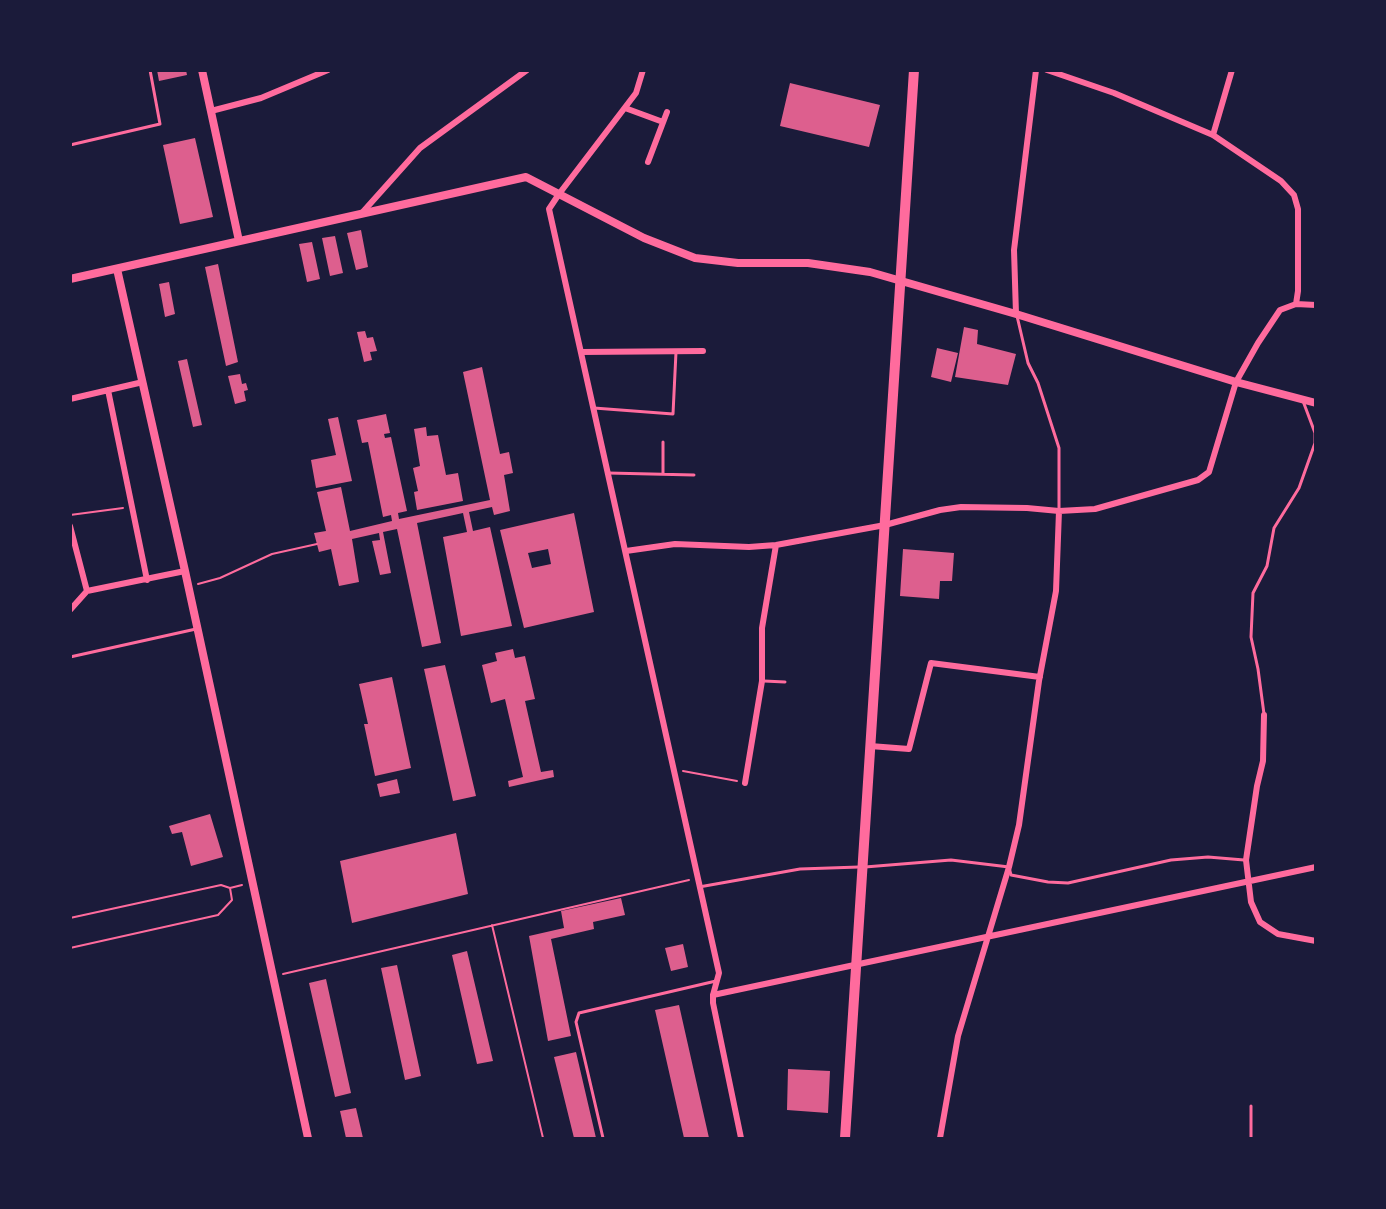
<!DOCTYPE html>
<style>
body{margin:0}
#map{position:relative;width:1386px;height:1209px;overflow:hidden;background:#1b1b3a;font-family:Karla,sans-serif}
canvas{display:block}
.frame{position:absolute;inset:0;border:72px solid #1b1b3a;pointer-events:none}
</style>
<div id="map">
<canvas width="1386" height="1209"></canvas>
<div class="frame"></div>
</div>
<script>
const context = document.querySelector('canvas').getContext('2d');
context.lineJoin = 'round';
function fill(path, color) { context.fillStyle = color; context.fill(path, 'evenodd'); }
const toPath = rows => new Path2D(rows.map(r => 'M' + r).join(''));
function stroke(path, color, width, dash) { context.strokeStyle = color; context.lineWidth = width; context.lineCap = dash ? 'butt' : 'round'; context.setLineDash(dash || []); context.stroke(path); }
const building = toPath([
 [157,70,186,70,187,75,159,81],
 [790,83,880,105,869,147,780,126],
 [195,138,213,217,180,224,163,145],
 [361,230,368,267,356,270,347,233],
 [335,236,343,273,330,276,322,238],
 [312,242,320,279,307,282,299,244],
 [218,264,238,362,226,366,205,267],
 [169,282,175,314,165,317,159,284],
 [964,327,978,330,977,344,1016,354,1008,385,955,377],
 [365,331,367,338,373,337,377,351,370,352,372,360,364,362,357,332],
 [937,348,958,353,951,382,931,377],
 [187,359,202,425,193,427,178,361],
 [482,367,500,454,509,452,513,473,504,475,510,511,494,515,492,507,469,512,473,531,490,527,512,626,461,636,443,537,467,532,463,513,417,523,441,643,422,647,397,529,383,532,391,573,380,575,372,541,380,540,379,533,352,539,359,582,339,586,331,549,319,552,314,533,326,531,317,492,341,487,350,531,392,521,391,515,383,517,368,442,362,443,357,420,386,414,390,433,384,434,385,438,391,437,407,511,398,513,399,519,490,500,463,372],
 [240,374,242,384,246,383,248,390,244,391,246,401,235,404,228,376],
 [338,417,352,481,316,488,311,460,336,455,328,419],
 [426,427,427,436,438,435,446,475,458,473,463,501,417,510,414,492,418,491,413,468,420,466,414,429],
 [574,513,594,612,524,628,500,530],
 [548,549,551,564,532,568,528,553],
 [903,549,954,553,952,581,940,581,939,599,900,596],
 [513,649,515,658,525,656,535,699,525,701,541,772,553,770,554,777,509,787,508,781,523,777,505,699,491,703,482,665,497,661,495,653],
 [445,665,476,796,453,801,424,669],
 [392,677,411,768,375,776,364,724,368,724,359,684],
 [397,779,400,793,380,797,377,784],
 [210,814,223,857,191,866,182,832,172,834,169,826],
 [456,833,468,894,352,923,340,861],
 [621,898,625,915,593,922,594,929,551,939,571,1036,548,1041,529,936,564,928,561,911],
 [683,944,688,967,671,971,665,948],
 [467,951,493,1061,477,1064,452,955],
 [397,965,421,1076,405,1080,381,968],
 [326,979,351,1093,335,1097,309,983],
 [679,1005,709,1138,684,1138,655,1010],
 [576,1052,596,1138,574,1138,554,1057],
 [788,1069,830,1071,828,1113,787,1110],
 [356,1108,363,1138,346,1138,340,1111]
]);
const path = toPath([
 [70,515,123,508],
 [198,584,220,578,272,554,317,544],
 [683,771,737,781],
 [230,888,242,885],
 [70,918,221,885,230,888,232,900,218,915,70,948],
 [492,925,543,1138],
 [283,974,689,880]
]);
const service = toPath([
 [70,145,160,124,150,70],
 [1017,316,1028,363,1038,383,1059,448,1059,511],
 [594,408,673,414,676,352],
 [663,442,663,474],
 [608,473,694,475],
 [70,657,196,629],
 [764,681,785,682],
 [1264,714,1258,669,1251,637,1253,593,1267,566,1274,528,1299,488,1315,443,1315,433,1303,401],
 [865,867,951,860,1009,867,1011,875,1048,882,1068,883,1171,860,1208,857,1244,860],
 [699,887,800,869,859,867],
 [603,1138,576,1022,579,1013,716,981],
 [1251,1138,1251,1106]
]);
const minor = toPath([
 [643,70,636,93,559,194,549,209,719,973,713,995,713,1003,741,1138],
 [1047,70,1114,93,1213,135,1281,181,1294,195,1298,209,1298,291,1296,304],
 [625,108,663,122],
 [211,111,261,98,328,70],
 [1213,135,1232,70],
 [648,162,667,112],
 [361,214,420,148,527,70],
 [1016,314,1014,250,1036,70],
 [581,352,703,351],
 [108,390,147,580],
 [70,399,143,382],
 [70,526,87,591],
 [626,551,675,544,749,547,776,545,885,525,940,510,961,507,1027,508,1059,511,1095,509,1198,480,1209,472,1236,382,1258,343,1280,310,1296,304,1316,305],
 [70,610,87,591,185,571],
 [1264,715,1263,761,1257,786,1246,860,1251,902,1260,922,1278,934,1316,941],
 [870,746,909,749,931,663,1040,677],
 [745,783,762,681,762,628,776,545],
 [713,995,1316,867],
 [940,1138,958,1036,1009,867,1019,825,1039,681,1056,591,1059,511]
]);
const tertiary = toPath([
 [202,70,239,241],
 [117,269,185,571,308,1138],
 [70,279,526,177,644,238,695,258,738,263,808,263,870,272,1016,314,1236,382,1316,403]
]);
const primary = toPath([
 [845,1138,914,70]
]);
fill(building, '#dd5f8e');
stroke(path, '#ff6b9d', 2);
stroke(service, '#ff6b9d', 3);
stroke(minor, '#ff6b9d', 6);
stroke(tertiary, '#ff6b9d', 8);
stroke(primary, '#ff6b9d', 10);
</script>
